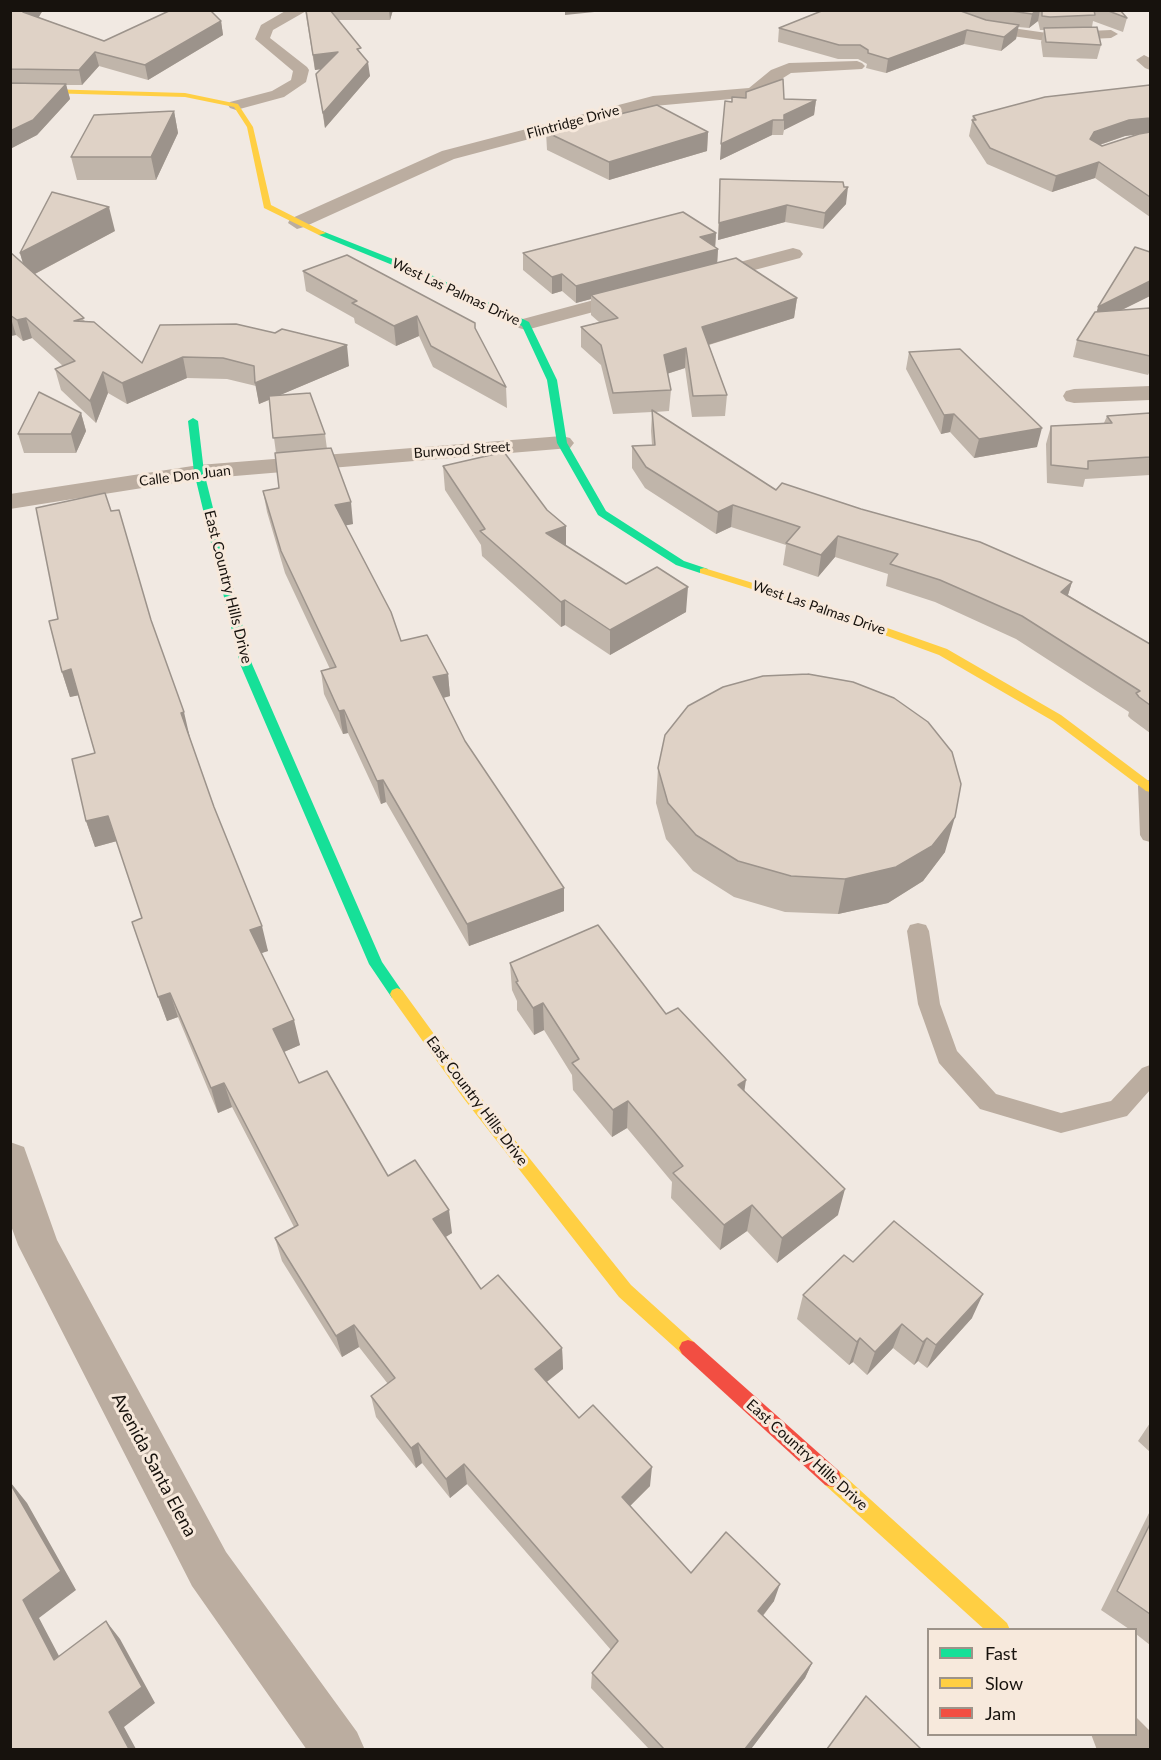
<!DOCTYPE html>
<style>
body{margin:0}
#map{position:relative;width:1161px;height:1760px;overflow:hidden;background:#f1e9e2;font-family:Lato,sans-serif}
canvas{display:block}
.frame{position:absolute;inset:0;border:12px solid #17120d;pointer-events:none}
.legend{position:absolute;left:927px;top:1628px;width:210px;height:108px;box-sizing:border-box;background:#f7e9dc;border:2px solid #9d9389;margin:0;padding:8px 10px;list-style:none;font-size:18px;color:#17120d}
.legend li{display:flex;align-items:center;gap:12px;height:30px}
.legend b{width:30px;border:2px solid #9d9389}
</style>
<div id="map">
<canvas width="1161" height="1760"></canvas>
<div class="frame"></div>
<ul class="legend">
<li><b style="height:8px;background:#16e098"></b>Fast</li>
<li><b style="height:8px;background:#ffcf43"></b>Slow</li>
<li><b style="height:8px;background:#f24e42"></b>Jam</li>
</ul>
</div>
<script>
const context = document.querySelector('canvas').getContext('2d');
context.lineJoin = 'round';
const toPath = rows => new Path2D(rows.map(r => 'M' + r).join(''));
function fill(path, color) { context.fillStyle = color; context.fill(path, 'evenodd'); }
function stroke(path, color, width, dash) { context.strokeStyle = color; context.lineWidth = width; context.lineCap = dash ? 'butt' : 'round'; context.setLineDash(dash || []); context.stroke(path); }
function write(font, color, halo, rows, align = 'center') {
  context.font = font + ' Lato,sans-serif'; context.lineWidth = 6; context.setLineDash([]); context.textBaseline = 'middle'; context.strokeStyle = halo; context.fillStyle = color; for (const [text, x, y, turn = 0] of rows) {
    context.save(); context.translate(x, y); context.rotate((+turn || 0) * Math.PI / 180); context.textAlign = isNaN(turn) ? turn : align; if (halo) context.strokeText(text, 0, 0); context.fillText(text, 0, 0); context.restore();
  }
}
const lane = toPath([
 [1150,780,1150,842,1143,840,1140,835,1138,786,1141,781,1150,780],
 [918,923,926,925,929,931,940,1004,957,1051,996,1094,1061,1113,1111,1101,1142,1068,1150,1065,1150,1090,1127,1116,1061,1133,980,1109,939,1063,918,1004,907,931,910,925,918,923]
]);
const street = toPath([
 [287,10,308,10,273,30,270,38,307,67,309,70,306,82,284,97,236,110,230,108,228,105,230,102,272,91,291,80,293,71,255,39,261,25,287,10],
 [923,10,946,10,991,25,1047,33,1111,30,1118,34,1111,38,1047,41,984,32,923,10],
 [1144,55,1150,58,1150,70,1145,68,1136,60,1144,55],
 [857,61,862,63,865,66,862,69,791,73,753,97,654,106,454,159,304,227,297,229,288,223,290,219,442,151,653,96,749,88,771,70,789,63,857,61],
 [793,248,800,250,803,254,800,258,705,283,698,281,695,277,698,273,793,248],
 [635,289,642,291,645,295,642,299,526,330,519,328,515,324,519,320,635,289],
 [1150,386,1150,400,1074,403,1066,401,1063,396,1066,391,1074,389,1150,386],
 [562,436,570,438,574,443,570,448,199,479,10,509,10,494,199,465,562,436],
 [10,1142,24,1147,57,1240,226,1552,357,1732,365,1750,307,1750,192,1586,18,1245,10,1223,10,1142],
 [1136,1717,1150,1731,1150,1750,1097,1750,1091,1734,1136,1734,1136,1717]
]);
const fast = toPath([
 [322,231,423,271,529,322,557,380,567,443,606,511,684,561,708,569,708,573,700,573,676,565,598,515,557,443,547,380,522,326,417,275,319,235,318,233,322,231],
 [193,418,198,421,204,472,252,664,382,962,404,994,402,998,392,998,369,964,240,664,194,472,188,421,193,418]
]);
const slow = toPath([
 [10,88,185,93,238,104,253,127,271,205,326,233,319,235,264,208,247,127,234,107,185,97,10,92,10,88],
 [704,568,805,599,947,649,1061,715,1150,782,1150,792,1146,791,1053,721,939,655,797,603,700,573,700,569,704,568],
 [397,988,402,990,474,1089,631,1285,694,1342,697,1348,694,1354,688,1356,682,1354,619,1297,464,1099,392,998,390,994,392,990,397,988],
 [832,1469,839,1471,1007,1623,1010,1630,985,1630,825,1485,823,1478,825,1471,832,1469]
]);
const jam = toPath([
 [688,1340,694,1342,839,1471,841,1478,839,1485,832,1487,825,1485,682,1354,679,1348,682,1342,688,1340]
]);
const wall = toPath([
 [10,10,43,10,38,17,104,41,221,21,223,35,148,80,99,66,82,85,66,85,70,99,37,135,10,149],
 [305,10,393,10,390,20,338,20,362,55,370,76,325,128,316,74,322,69,315,70],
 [824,10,1120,10,1127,18,1123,32,1093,21,1092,27,1101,45,1097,59,1043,57,1041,42,1044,30,1040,30,1038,21,1029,28,1018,27,1016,39,1001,51,964,44,886,73,866,68,867,64,858,59,838,59,778,42,779,28],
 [1150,85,1150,217,1095,178,1052,192,987,164,969,136,973,116],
 [1137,134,1102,146,1100,145,1125,136],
 [746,92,784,99,816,100,814,115,784,130,783,135,772,135,720,160,732,102,745,98],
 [174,111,178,133,156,180,77,180,71,157],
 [546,132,708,132,707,151,609,180,547,150],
 [720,179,846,204,823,229,785,222,718,240],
 [115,231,35,274,85,321,142,363,160,325,349,366,280,395,325,434,327,449,353,524,345,525,401,641,448,674,450,696,443,698,465,741,564,888,564,911,469,946,386,802,381,804,348,733,343,734,324,694,321,671,330,669,285,573,267,512,263,491,279,488,276,453,269,400,259,404,256,386,227,379,187,378,127,404,108,393,96,423,61,390,55,369,63,366,32,338,23,341,16,335,10,336,10,252,23,263,20,253],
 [716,233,715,247,718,249,717,263,797,298,794,318,709,345,727,395,725,416,692,417,685,368,667,374,671,390,669,411,655,412,776,490,1072,582,1068,595,1150,644,1150,733,1131,719,1128,716,1129,712,1016,639,935,602,886,586,888,574,835,557,818,577,783,565,786,545,731,527,716,534,645,488,632,468,632,446,652,445,651,431,652,412,613,414,601,365,581,347,581,327,599,322,591,315,591,299,576,303,562,291,552,294,523,270,523,253],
 [1150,252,1150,296,1122,310,1150,308,1150,371,1148,375,1073,357,1077,340,1097,312],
 [303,271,475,328,506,387,507,408,433,367,419,336,396,346,355,323,354,318,306,291],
 [909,352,1037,447,974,458,950,432,941,434,906,369],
 [81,413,86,431,76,453,24,453,18,434],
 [1150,413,1150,475,1085,479,1083,487,1047,483,1046,444,1051,426,1104,423,1107,416],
 [443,466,547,510,566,526,566,546,626,584,686,612,610,655,565,625,561,627,482,556,481,545,445,490],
 [151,620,190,738,214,807,268,951,261,953,300,1045,284,1052,299,1083,388,1176,452,1233,446,1237,481,1289,562,1348,563,1369,547,1382,579,1418,650,1486,630,1506,691,1573,774,1601,763,1616,812,1663,805,1678,751,1749,649,1749,591,1688,592,1673,611,1650,467,1484,450,1498,422,1463,416,1468,376,1417,371,1396,388,1384,359,1347,342,1357,282,1261,275,1238,294,1227,232,1107,218,1113,178,1017,167,1021,132,922,142,918,117,841,95,847,86,821,95,753,78,695,70,697,62,672],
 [658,768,945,852,923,881,888,903,838,914,785,912,734,897,693,871,666,839,656,803],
 [510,963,666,1014,744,1092,838,1215,777,1263,747,1231,720,1250,671,1198,672,1182,627,1128,612,1137,573,1090,572,1075,544,1030,534,1035,517,1010,517,1001,512,990],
 [853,1262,972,1318,927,1368,918,1361,914,1365,893,1348,867,1375,853,1362,849,1365,797,1319,803,1295],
 [1150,1423,1150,1452,1138,1441],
 [1150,1511,1150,1645,1136,1634,1136,1629,1129,1629,1101,1610]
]);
const shadedWall = toPath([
 [26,10,43,10,36,22,23,12],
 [389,10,393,10,390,20],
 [565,10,614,10,565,15],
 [1037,10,1040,10,1038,21,1029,28,1032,14],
 [221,21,223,35,148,80,145,65],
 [1019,25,1016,39,1001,51,1004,37],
 [967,30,964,44,886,73,888,59],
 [95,52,99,66,82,85,79,70],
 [338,52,339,66,315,70,313,55],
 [368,62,370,76,325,128,323,113],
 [66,84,70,99,37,135,10,149,10,131],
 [816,100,814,115,784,130,784,115],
 [174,111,178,133,156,180,151,157],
 [1150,118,1150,133,1125,136,1090,148,1090,139,1094,132,1129,120],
 [773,120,772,135,720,160,721,144],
 [708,132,707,151,609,180,609,162],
 [1099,162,1095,178,1052,192,1056,176],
 [848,187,846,204,823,229,825,213],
 [787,205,785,222,718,240,719,223],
 [109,207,115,231,27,278,20,253],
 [716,233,715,250,718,249,717,266,591,295,591,299,576,303,576,286,700,237],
 [562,274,562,291,552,294,552,277],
 [1150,281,1150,296,1093,324,1098,307],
 [797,298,794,318,701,347,702,327],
 [10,315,16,335,10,336],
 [417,316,419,336,396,346,394,326],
 [26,318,32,338,23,341,17,320],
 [347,345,349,366,259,404,255,383],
 [686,348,685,368,663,375,664,355],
 [183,357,187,378,127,404,122,383],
 [103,372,108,393,96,423,90,401],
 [81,413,86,431,76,453,71,434],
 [954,414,950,432,941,434,944,415],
 [1042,428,1037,447,974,458,979,439],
 [351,502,353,524,338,527,335,505],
 [733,505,731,527,716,534,718,512],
 [566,526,566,550,546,533],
 [838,536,835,557,818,577,821,555],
 [1072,582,1065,604,1061,592],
 [688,587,686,612,610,655,610,630],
 [565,600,565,625,561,627,561,602],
 [71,669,80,695,70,697,62,672],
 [448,674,450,696,435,700,433,677],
 [344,710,348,733,343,734,339,711],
 [184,712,190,738,188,739,181,713],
 [383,780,386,802,381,804,377,781],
 [108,816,117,841,95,847,86,821],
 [955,817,945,852,923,881,888,903,838,914,845,879],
 [564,888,564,911,469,946,467,924],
 [262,926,268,951,256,955,250,930],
 [170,993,178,1017,167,1021,158,997],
 [543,1003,544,1030,534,1035,533,1008],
 [294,1020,300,1045,279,1054,273,1029],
 [746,1080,742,1107,738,1085],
 [224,1083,232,1107,218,1113,211,1088],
 [628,1101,627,1128,612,1137,613,1110],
 [845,1189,838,1215,777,1263,782,1238],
 [752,1205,747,1231,720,1250,724,1225],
 [449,1210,452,1233,437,1242,433,1219],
 [983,1294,972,1318,927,1368,936,1345],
 [902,1324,893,1348,867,1375,875,1352],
 [354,1325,359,1347,342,1357,336,1336],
 [860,1338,853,1362,849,1365,857,1342],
 [927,1338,918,1361,914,1365,923,1342],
 [562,1348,563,1369,536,1390,535,1369],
 [418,1443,422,1463,416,1468,411,1448],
 [464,1464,467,1484,450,1498,446,1479],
 [652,1467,650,1486,621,1515,622,1497],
 [11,1483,27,1503,76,1590,39,1618,70,1677,54,1660,23,1600],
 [780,1584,774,1601,753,1628,758,1611],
 [106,1621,120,1639,155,1703,124,1727,136,1749,129,1749,109,1712],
 [812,1663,805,1678,751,1749,745,1749]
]);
const building = toPath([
 [10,10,26,10,23,12,104,41,171,10,210,10,221,21,145,65,95,52,79,70,10,69,10,10],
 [306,10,330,10,361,48,357,49,368,62,323,113,316,74,338,52,313,55,306,10],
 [824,10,958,10,986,20,1019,25,1004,37,967,30,888,59,868,53,868,50,860,45,839,45,779,28,824,10],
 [1004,10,1037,10,1032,14,1004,10],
 [1042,10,1094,10,1095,15,1050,17,1042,16,1042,10],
 [1106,10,1120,10,1127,18,1106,10],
 [1097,27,1101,45,1046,42,1044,28,1097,27],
 [783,79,784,99,816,100,784,115,784,120,773,120,721,144,725,101,732,102,732,97,746,98,746,92,783,79],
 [10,83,66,84,33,120,10,131,10,83],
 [1150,85,1150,118,1129,120,1094,132,1090,139,1102,146,1139,134,1150,132,1150,197,1099,162,1056,176,990,148,972,120,976,120,973,116,1045,97,1150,85],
 [657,105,708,132,609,162,546,132,657,105],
 [174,111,151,157,71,157,94,115,174,111],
 [720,179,843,182,844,187,848,187,825,213,787,205,719,223,720,179],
 [52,192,109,207,20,253,52,192],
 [683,212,716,233,700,237,718,249,576,286,562,274,552,277,523,253,683,212],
 [1135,247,1150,252,1150,281,1098,307,1135,247],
 [10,252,84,318,74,321,94,322,142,363,160,325,236,324,275,333,282,329,347,345,255,383,254,366,223,358,183,357,122,383,103,372,90,401,55,369,75,361,26,318,17,320,10,315,10,252],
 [347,255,475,323,475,328,506,387,431,346,417,316,394,326,352,303,357,301,303,271,347,255],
 [736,258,797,298,702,327,727,395,693,396,686,348,664,355,671,390,613,393,601,345,581,327,618,318,591,295,736,258],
 [1150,308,1150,356,1077,340,1095,312,1150,308],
 [960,349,1042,428,979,439,954,414,944,415,909,352,960,349],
 [39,392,81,413,71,434,18,434,39,392],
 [310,393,325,434,273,438,269,396,310,393],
 [652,410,776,490,782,483,861,509,980,542,1072,582,1061,592,1150,644,1150,705,1139,697,1136,693,1140,691,1022,616,940,580,890,564,898,554,838,536,821,555,786,543,800,527,733,505,718,512,646,467,632,446,655,445,652,410],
 [1150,413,1150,457,1088,461,1088,469,1051,465,1051,426,1112,423,1107,416,1150,413],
 [331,448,351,502,335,505,391,612,401,641,427,635,448,674,433,677,465,741,564,888,467,924,383,780,377,781,344,710,339,711,321,671,336,667,281,551,263,491,279,488,275,453,331,448],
 [504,452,547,510,566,526,546,533,626,584,657,567,688,587,610,630,565,600,561,602,480,531,485,529,443,466,504,452],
 [105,493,111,511,119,510,151,620,184,712,181,713,214,807,262,926,250,930,294,1020,273,1029,299,1083,327,1071,388,1176,415,1160,449,1210,433,1219,481,1289,498,1275,562,1348,535,1369,579,1418,593,1405,652,1467,622,1497,691,1573,726,1532,780,1584,758,1611,812,1663,745,1749,664,1749,592,1673,618,1641,464,1464,446,1479,418,1443,411,1448,371,1396,395,1378,354,1325,336,1336,275,1238,298,1225,224,1083,211,1088,170,993,158,997,132,922,142,918,108,816,86,821,72,759,95,753,71,669,62,672,49,621,58,619,36,508,105,493],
 [808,674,853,682,894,698,928,722,952,752,961,784,955,817,932,846,896,867,845,879,791,876,738,861,696,835,668,803,658,768,665,735,688,706,723,687,763,676,808,674],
 [598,925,666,1014,678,1008,746,1080,738,1085,845,1189,782,1238,752,1205,724,1225,673,1173,683,1166,628,1101,613,1110,572,1063,579,1059,543,1003,533,1008,516,982,518,981,510,963,598,925],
 [894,1221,983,1294,936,1345,927,1338,923,1342,902,1324,875,1352,860,1338,857,1342,803,1295,844,1255,853,1262,894,1221],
 [10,1483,61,1571,23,1600,54,1660,106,1621,142,1687,109,1712,129,1749,10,1749,10,1483],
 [1150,1524,1150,1614,1117,1591,1150,1524],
 [866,1696,921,1749,827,1749,866,1696]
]);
const farStreetnames = [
 ["Flintridge Drive",573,122,-15],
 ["West Las Palmas Drive",456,292,25],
 ["Burwood Street",462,450,-4],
 ["Calle Don Juan",185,476,-7],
 ["West Las Palmas Drive",819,608,19]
];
const streetNames = [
 ["East Country Hills Drive",228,587,76],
 ["East Country Hills Drive",477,1101,53],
 ["East Country Hills Drive",807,1455,42]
];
const nearStreetnames = [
 ["Avenida Santa Elena",154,1465,62]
];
fill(lane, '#bbada0');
fill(street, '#bbada0');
fill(fast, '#16e098');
fill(slow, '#ffcf43');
fill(jam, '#f24e42');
fill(wall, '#c0b5aa');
fill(shadedWall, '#9c938b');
fill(building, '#dfd2c6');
stroke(building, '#9c938b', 1.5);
write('14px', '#17120d', '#f7e9dc', farStreetnames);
write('15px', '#17120d', '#f7e9dc', streetNames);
write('18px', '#17120d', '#f7e9dc', nearStreetnames);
</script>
